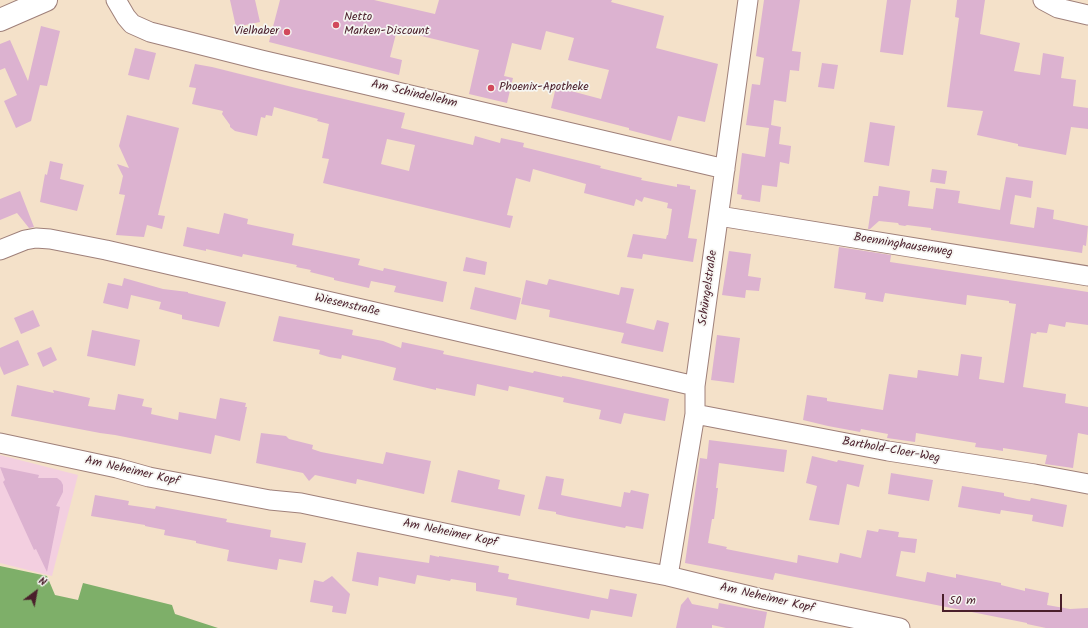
<!DOCTYPE html>
<meta charset="utf-8">
<style>
body{margin:0}
#map{position:relative;width:1088px;height:628px;overflow:hidden;background:#f4e1c9;font-family:Kalam,sans-serif}
canvas{display:block}
.north{position:absolute;left:16px;top:572px;width:40px;height:40px;-webkit-text-stroke:3px #f6f6f2;paint-order:stroke;rotate:32deg;font-size:11px;font-weight:700;line-height:16px;text-align:center;color:#4a1f2b}
.north::after{content:'';display:block;margin:auto;width:14px;height:18px;background:#4a1f2b;clip-path:polygon(50% 0,100% 100%,50% 72%,0 100%)}
.scale{position:absolute;left:942px;top:594px;width:120px;height:18px;box-sizing:border-box;border:2px solid #4a1f2b;border-top:0;padding-left:5px;font-size:12px;line-height:14px;white-space:nowrap;color:#4a1f2b;-webkit-text-stroke:3px #f6f6f2;paint-order:stroke}
</style>
<div id="map">
<canvas width="1088" height="628"></canvas>
<div class="north">N</div>
<div class="scale">50 m</div>
</div>
<script>
const context = document.querySelector('canvas').getContext('2d');
context.lineJoin = 'round';
function fill(path, color) { context.fillStyle = color; context.fill(path, 'evenodd'); }
const toPath = rows => new Path2D(rows.map(r => 'M' + r).join(''));
function stroke(path, color, width, dash) { context.strokeStyle = color; context.lineWidth = width; context.lineCap = dash ? 'butt' : 'round'; context.setLineDash(dash || []); context.stroke(path); }
function write(font, color, halo, rows, align = 'center') {
  context.font = font + ' Kalam,sans-serif'; context.lineWidth = 3.5; context.setLineDash([]); context.textBaseline = 'middle'; context.strokeStyle = halo; context.fillStyle = color; for (const [text, x, y, turn = 0] of rows) {
    context.save(); context.translate(x, y); context.rotate((+turn || 0) * Math.PI / 180); context.textAlign = isNaN(turn) ? turn : align; if (halo) context.strokeText(text, 0, 0); context.fillText(text, 0, 0); context.restore();
  }
}
const built = toPath([
 [0,455,78,475,52,576,0,563]
]);
const forest = toPath([
 [0,566,47,576,55,595,78,600,83,583,172,605,175,614,218,628,0,628]
]);
const building = toPath([
 [230,0,255,0,260,22,236,27],
 [280,0,374,0,435,14,439,0,612,0,611,2,664,16,656,48,718,64,705,122,678,116,671,141,629,130,629,128,551,108,556,87,601,99,609,70,568,60,574,38,546,31,541,50,512,43,504,76,513,78,507,103,469,94,479,50,397,30,390,57,402,60,399,75,269,42],
 [764,0,800,0,792,51,801,52,799,71,790,70,786,102,774,100,771,125,781,127,779,144,791,146,789,164,780,162,777,187,762,185,760,202,741,199,742,195,737,194,742,153,765,157,769,128,746,125,752,84,760,85,764,58,756,56],
 [887,0,911,0,903,55,880,52],
 [957,0,985,0,980,34,1020,43,1014,71,1040,75,1043,53,1064,57,1061,78,1076,80,1073,106,1088,108,1088,129,1071,127,1066,155,1018,146,1018,144,977,135,983,111,947,107,959,18,955,17],
 [41,26,60,31,47,86,40,85,31,121,16,128,4,101,17,95,5,68,0,70,0,44,10,40,28,81],
 [135,48,156,53,149,80,128,75],
 [822,63,838,65,834,89,818,87],
 [195,64,212,67,296,88,405,113,401,128,473,145,475,136,500,143,501,138,524,143,523,147,601,166,600,168,642,178,641,180,677,187,677,184,690,186,690,189,696,190,688,238,697,239,693,262,643,254,642,259,627,257,633,234,666,239,667,235,668,235,672,209,667,208,668,203,644,197,642,202,636,199,634,206,584,193,586,184,533,169,530,182,516,178,507,215,513,216,510,228,323,183,329,159,322,158,329,124,317,121,318,119,274,107,272,116,266,115,265,118,261,117,257,136,235,131,230,127,230,125,222,114,223,111,192,104,196,88,189,87],
 [387,139,415,145,409,171,381,164],
 [127,115,179,128,158,215,165,216,162,229,147,225,144,237,116,235,125,195,119,194,123,176,117,164,129,168,119,146],
 [870,122,895,126,889,166,864,162],
 [50,161,63,164,60,179,84,185,77,211,40,202,45,174,47,175],
 [932,169,947,171,945,184,930,182],
 [1006,177,1033,181,1031,198,1015,195,1010,224,1034,228,1037,207,1054,210,1053,219,1088,226,1086,246,1083,245,1082,253,931,230,931,228,907,225,905,226,899,225,898,223,879,221,870,229,868,229,873,196,878,196,879,186,910,191,908,206,933,209,936,188,960,191,958,203,1000,210],
 [20,191,34,227,29,228,17,213,0,220,0,199],
 [224,213,248,219,247,224,294,234,292,245,360,259,358,265,383,271,384,268,447,282,443,302,394,292,396,286,371,281,369,288,334,280,334,278,310,272,311,270,296,267,297,265,243,254,242,257,206,249,206,251,183,246,187,227,219,234],
 [839,247,891,255,890,262,1088,292,1088,325,1066,322,1065,327,1049,324,1047,333,1037,332,1036,334,1031,333,1023,387,1066,394,1065,403,1088,407,1088,435,1078,433,1073,468,1045,464,1047,455,1003,448,1003,451,991,449,975,447,976,443,916,433,915,442,887,438,888,434,861,429,860,432,828,426,803,420,807,395,827,398,827,401,883,410,889,374,917,378,918,370,958,376,961,354,982,357,979,379,1004,383,1016,304,1009,303,1009,301,967,295,966,305,885,293,883,302,865,299,866,293,834,288],
 [729,251,751,254,748,276,761,278,759,291,746,290,745,298,722,295],
 [466,257,487,262,485,275,463,271],
 [124,278,163,289,188,292,188,293,226,302,219,327,182,319,182,315,159,309,161,302,131,295,128,309,103,303,108,283,122,286],
 [549,279,619,295,621,287,634,289,626,323,654,330,657,320,669,323,663,352,621,343,624,333,549,317,550,310,521,304,526,280,547,285],
 [475,287,521,298,516,320,470,309],
 [33,310,40,326,21,334,14,318],
 [279,316,353,330,352,335,383,341,401,348,402,342,444,351,443,354,533,373,534,371,562,377,562,376,569,377,669,399,665,421,624,413,621,424,599,419,601,410,563,402,564,398,509,386,508,391,477,384,475,396,436,388,436,390,393,380,396,368,342,355,341,359,329,357,319,354,320,350,273,341],
 [92,330,140,340,135,366,87,356],
 [717,335,740,338,734,383,711,380],
 [18,340,29,365,4,375,0,366,0,348],
 [51,347,57,360,43,367,37,353],
 [17,385,54,393,53,390,90,398,88,406,115,410,118,394,144,399,142,406,152,408,151,414,178,420,179,412,216,419,220,398,246,403,245,407,247,407,240,441,215,435,211,454,115,435,100,433,11,416],
 [261,433,286,436,289,439,313,445,312,449,321,452,383,464,386,452,431,461,424,494,357,479,356,484,315,475,309,481,303,473,256,463],
 [709,440,787,450,784,472,719,463,716,488,718,488,714,519,712,519,708,543,727,547,726,549,797,563,798,555,838,563,840,553,861,558,867,530,878,532,879,529,899,532,898,537,917,539,915,553,901,551,896,576,925,582,927,572,956,578,956,574,1001,583,1001,585,1025,591,1025,588,1049,593,1047,605,1070,609,1088,608,1088,628,1046,628,1027,624,1027,623,775,573,773,580,685,563,700,458,707,459],
 [812,456,837,462,838,460,864,465,859,487,847,484,839,525,809,520,817,486,806,483],
 [0,467,39,475,38,478,57,478,61,481,63,485,63,492,56,506,60,507,47,572,36,549,34,550,3,482,5,480],
 [458,470,500,480,498,489,525,495,520,516,451,502],
 [891,473,933,480,929,501,888,494],
 [546,476,564,479,561,495,621,507,624,492,630,493,631,490,649,494,643,529,626,526,625,528,569,517,556,514,556,512,538,509],
 [962,486,1004,493,1004,496,1017,499,1030,501,1031,498,1067,505,1063,527,1032,521,1033,515,1001,510,1000,514,958,507],
 [95,495,129,501,128,505,155,509,156,506,227,519,226,522,271,530,270,537,306,543,302,563,279,559,277,570,227,561,229,550,196,543,196,541,164,535,165,530,145,526,145,525,91,516],
 [357,552,429,563,430,555,439,557,439,556,499,566,498,572,509,574,508,579,608,599,610,589,637,594,632,617,591,610,589,619,516,605,517,598,476,591,476,583,451,579,450,581,417,575,415,584,379,577,378,586,352,581],
 [332,576,350,594,346,614,332,612,333,606,310,602,314,580,323,582],
 [688,597,692,604,718,609,719,603,767,612,764,628,726,628,712,625,712,628,676,628,681,605]
]);
const street = toPath([
 [116,0,126,17,132,24,150,32,261,60,725,169],
 [1043,0,1058,8,1088,15],
 [719,216,1088,276],
 [0,250,25,240,36,238,50,239,106,250,695,386],
 [695,414,888,451,1035,474,1088,484],
 [0,443,117,468,149,477,270,500,301,503,492,543,668,576,758,598,900,628],
 [668,576,695,414,695,386,748,0]
]);
const secondary = toPath([
 [0,20,46,0]
]);
const markers = [
 [336,25,4,"#d1495b"],
 [287,32,4,"#d1495b"],
 [491,88,4,"#d1495b"]
];
const poiNames = [
 ["Netto",344,18],
 ["Marken-Discount",344,32],
 ["Vielhaber",279,32,"right"],
 ["Phoenix-Apotheke",499,88]
];
const streetNames = [
 ["Am Schindellehm",414,95,13],
 ["Boenninghausenweg",903,246,9],
 ["Schüngelstraße",709,288,-82],
 ["Wiesenstraße",347,306,13],
 ["Barthold-Cloer-Weg",891,451,10],
 ["Am Neheimer Kopf",132,472,13],
 ["Am Neheimer Kopf",450,534,12],
 ["Am Neheimer Kopf",767,599,13]
];
fill(built, '#f3cfe0');
fill(forest, '#7eaf69');
fill(building, '#dcb2d0');
stroke(street, '#9f807a', 21);
stroke(secondary, '#9f807a', 24);
stroke(street, '#fff', 19);
stroke(secondary, '#fff', 22);
for (const [x, y, r, color] of markers) { const dot = new Path2D(); dot.arc(x, y, r, 0, 2 * Math.PI); context.fillStyle = color; context.fill(dot); stroke(dot, '#f6f6f2', 1.5); }
write('12px', '#4a1f2b', '#f6f6f2', poiNames, 'left');
write('12px', '#4a1f2b', '#f6f6f2', streetNames);
</script>
